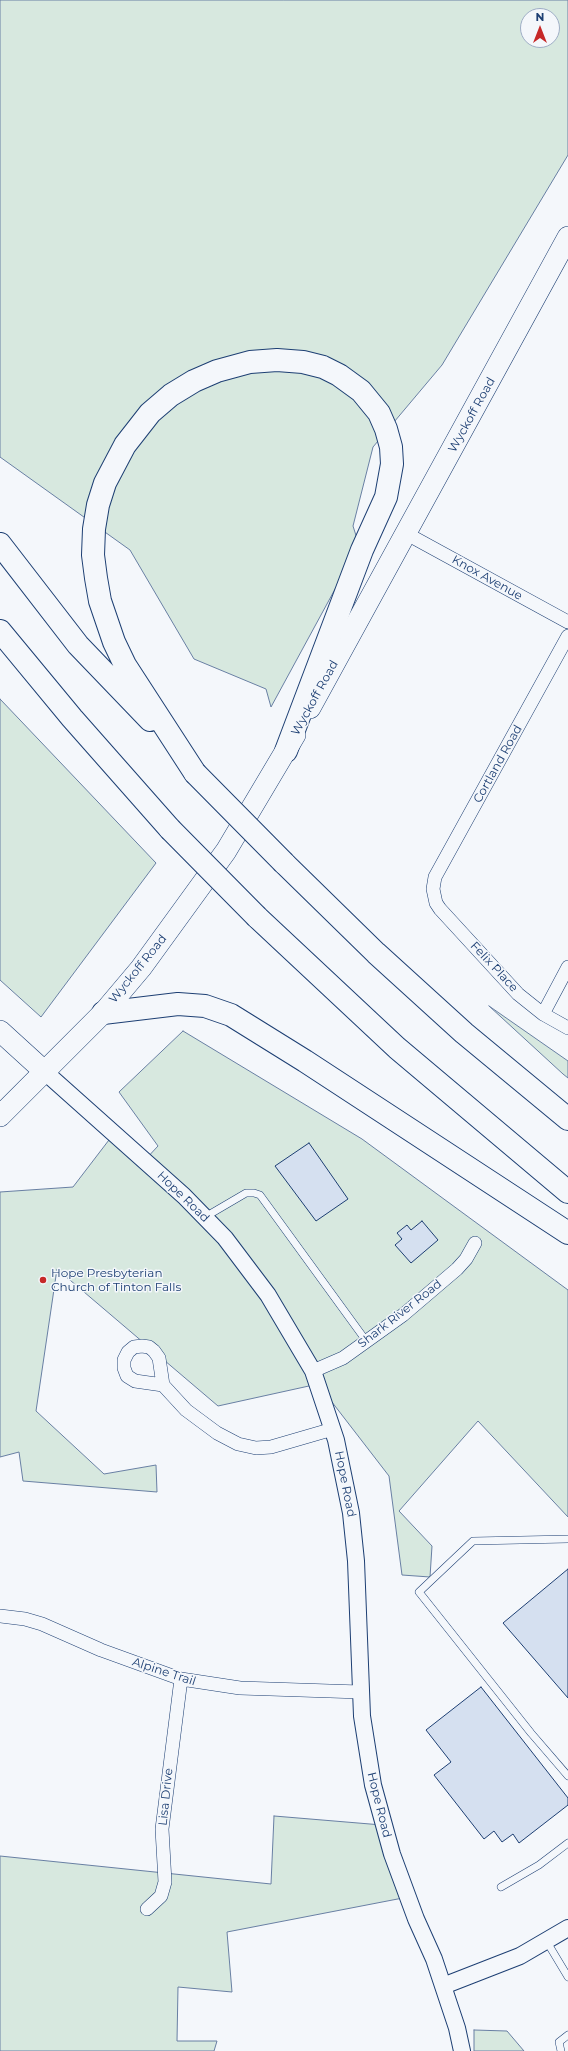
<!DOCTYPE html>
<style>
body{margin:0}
#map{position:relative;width:568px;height:2051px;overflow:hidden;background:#f4f7fb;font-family:Montserrat,sans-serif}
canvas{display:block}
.north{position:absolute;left:520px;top:8px;width:40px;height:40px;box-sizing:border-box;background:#f4f7fb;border:1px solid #9eadc5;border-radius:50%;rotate:0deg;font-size:11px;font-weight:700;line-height:16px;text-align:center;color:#1d3f73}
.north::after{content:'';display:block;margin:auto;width:14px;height:18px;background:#c62828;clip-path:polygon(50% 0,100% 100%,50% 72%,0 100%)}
</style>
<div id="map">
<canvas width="568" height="2051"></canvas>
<div class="north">N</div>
</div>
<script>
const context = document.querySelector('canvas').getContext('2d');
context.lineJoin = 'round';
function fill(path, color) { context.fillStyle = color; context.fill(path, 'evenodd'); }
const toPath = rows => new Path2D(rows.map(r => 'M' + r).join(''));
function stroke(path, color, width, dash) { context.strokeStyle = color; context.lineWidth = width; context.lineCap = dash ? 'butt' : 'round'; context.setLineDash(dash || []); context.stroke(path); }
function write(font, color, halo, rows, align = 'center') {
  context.font = font + ' Montserrat,sans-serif'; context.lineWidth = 3; context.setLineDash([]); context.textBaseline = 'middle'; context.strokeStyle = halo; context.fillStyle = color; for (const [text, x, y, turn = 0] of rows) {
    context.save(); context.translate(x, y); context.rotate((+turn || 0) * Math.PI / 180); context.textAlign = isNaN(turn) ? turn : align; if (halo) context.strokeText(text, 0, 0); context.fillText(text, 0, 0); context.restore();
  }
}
const green = toPath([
 [0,0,568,0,568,155,442,365,373,447,353,526,359,545,271,707,266,689,194,659,130,550,0,457,0,0],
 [528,16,552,16,552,40,528,40,528,16],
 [0,699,156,863,41,1017,0,980,0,699],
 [489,1006,568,1061,568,1078,563,1074,489,1006],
 [183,1031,362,1139,568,1290,568,1517,478,1421,399,1511,432,1546,430,1577,402,1575,389,1476,318,1384,218,1406,57,1269,36,1411,104,1474,156,1465,157,1492,23,1481,19,1452,0,1457,0,1192,73,1187,112,1136,144,1161,158,1146,119,1092,183,1031],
 [274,1816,382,1825,408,1897,227,1932,232,1992,178,1987,177,2041,217,2041,214,2051,0,2051,0,1856,271,1884,274,1816],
 [474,2030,507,2031,524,2051,474,2051,474,2030]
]);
const building = toPath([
 [309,1143,348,1199,316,1221,275,1166,309,1143],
 [422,1221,438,1240,411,1263,395,1245,402,1239,397,1233,407,1225,411,1230,422,1221],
 [568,1569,568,1698,503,1623,568,1569],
 [481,1687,568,1798,568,1805,519,1843,513,1834,502,1842,494,1831,484,1839,434,1775,451,1762,426,1730,481,1687]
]);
const service = toPath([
 [205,1217,246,1193,254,1193,260,1195,367,1342],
 [568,1539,473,1541,419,1592,531,1733,568,1776],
 [501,1887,539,1865,568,1843],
 [547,1942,568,1977],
 [561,2051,559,2042,568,2035]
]);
const minor = toPath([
 [407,534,568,622],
 [568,636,435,877,433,889,436,903,440,909,518,994,543,1014,568,1028],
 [543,1014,568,967],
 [142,1346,149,1347,154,1351,159,1358,163,1385,135,1381,127,1376,124,1368,124,1360,128,1352,134,1347,142,1346],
 [313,1371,343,1358,403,1315,457,1269,466,1259,475,1243],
 [163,1385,186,1410,217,1433,238,1444,256,1448,271,1447,333,1429],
 [0,1616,25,1619,42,1624,101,1650,181,1679,240,1688,360,1692],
 [147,1909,161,1896,165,1882,162,1829,181,1679]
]);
const tertiary = toPath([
 [45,1072,184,1196,225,1238,268,1295,313,1371,336,1440,351,1513,356,1561,362,1716,373,1785,392,1854,416,1919,434,1959,457,2028,462,2051],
 [443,1986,520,1956,568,1928]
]);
const primary = toPath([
 [310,708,568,237],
 [0,1031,45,1072],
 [0,1116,103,1013,141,968,226,851,295,735]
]);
const motorway = toPath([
 [0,544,78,645,150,720],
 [0,631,72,718,170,829],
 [195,773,125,665,114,642,100,601,96,578,93,555,94,529,98,505,105,483,125,445,150,413,171,395,194,381,217,371,250,362,277,360,303,362,323,367,339,375,361,391,379,413,386,429,391,447,392,464,386,497,362,550,286,751],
 [284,863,376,953,464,1033,568,1119],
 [257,917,397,1048,568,1192],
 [103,1013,178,1004,205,1006,231,1015,305,1061,568,1233]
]);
const motorwayBridge = toPath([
 [195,773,284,863],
 [170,829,257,917]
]);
const markers = [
 [43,1280,4,"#c62828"]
];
const streetNames = [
 ["Wyckoff Road",472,415,-61],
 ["Knox Avenue",487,578,29],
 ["Wyckoff Road",315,698,-61],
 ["Cortland Road",498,764,-61],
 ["Felix Place",494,967,47],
 ["Wyckoff Road",138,969,-51],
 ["Hope Road",183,1197,44],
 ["Shark River Road",400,1314,-38],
 ["Hope Road",345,1484,79],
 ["Alpine Trail",164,1672,18],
 ["Lisa Drive",166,1797,-84],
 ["Hope Road",379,1805,76]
];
const poiNames = [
 ["Hope Presbyterian",51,1273],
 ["Church of Tinton Falls",51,1287]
];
fill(green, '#d7e8df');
stroke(green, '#687fa3', 1);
fill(building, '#d5e0f0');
stroke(building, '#1d3f73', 1);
stroke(service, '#1d3f73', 8);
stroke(minor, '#1d3f73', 14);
stroke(tertiary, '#1d3f73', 18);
stroke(primary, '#1d3f73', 22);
stroke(motorway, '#1d3f73', 24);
stroke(service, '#f4f7fb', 7);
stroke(minor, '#f4f7fb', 13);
stroke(tertiary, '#f4f7fb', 16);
stroke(primary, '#f4f7fb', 21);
stroke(motorway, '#f4f7fb', 22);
stroke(motorwayBridge, '#1d3f73', 24, []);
stroke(motorwayBridge, '#f4f7fb', 22);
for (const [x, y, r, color] of markers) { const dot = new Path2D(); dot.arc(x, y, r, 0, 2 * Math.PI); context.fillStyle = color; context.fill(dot); stroke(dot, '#f4f7fb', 1.5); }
write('12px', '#1d3f73', '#f4f7fb', streetNames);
write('12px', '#1d3f73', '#f4f7fb', poiNames, 'left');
</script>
